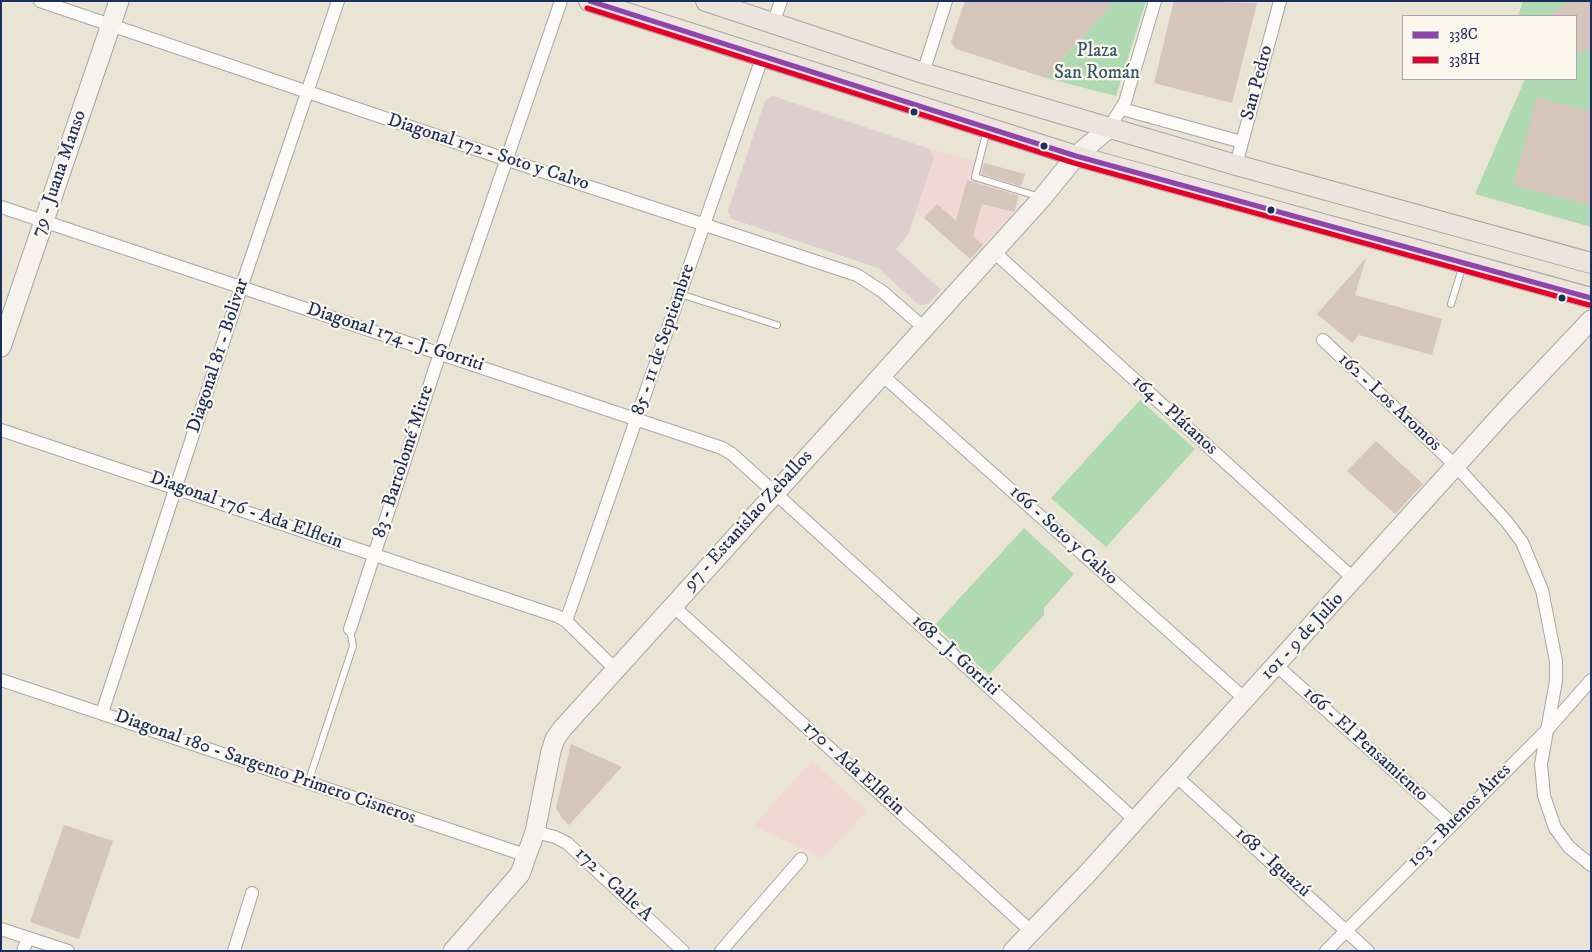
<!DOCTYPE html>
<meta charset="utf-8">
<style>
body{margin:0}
#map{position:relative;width:1592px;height:952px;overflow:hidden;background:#eae4d5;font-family:"IM FELL DW Pica",serif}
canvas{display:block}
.frame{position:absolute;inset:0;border:2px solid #1b2f5e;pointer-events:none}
.legend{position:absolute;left:1402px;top:15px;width:175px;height:65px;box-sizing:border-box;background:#fbf7ec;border:1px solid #a1a7b3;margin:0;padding:6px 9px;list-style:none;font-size:15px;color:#1b2f5e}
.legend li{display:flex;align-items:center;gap:10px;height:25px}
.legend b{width:25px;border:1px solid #a1a7b3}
</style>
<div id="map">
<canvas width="1592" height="952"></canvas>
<div class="frame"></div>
<ul class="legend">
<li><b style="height:6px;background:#8e44ad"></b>338C</li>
<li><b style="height:6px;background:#e4002b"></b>338H</li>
</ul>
</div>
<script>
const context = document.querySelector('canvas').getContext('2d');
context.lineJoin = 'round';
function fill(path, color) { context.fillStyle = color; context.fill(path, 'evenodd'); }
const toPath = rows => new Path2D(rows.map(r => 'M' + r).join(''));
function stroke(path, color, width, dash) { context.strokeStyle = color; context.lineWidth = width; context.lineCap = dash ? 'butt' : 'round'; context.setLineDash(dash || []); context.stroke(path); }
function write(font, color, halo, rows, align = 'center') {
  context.font = font + ' "IM FELL DW Pica",serif'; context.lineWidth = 4.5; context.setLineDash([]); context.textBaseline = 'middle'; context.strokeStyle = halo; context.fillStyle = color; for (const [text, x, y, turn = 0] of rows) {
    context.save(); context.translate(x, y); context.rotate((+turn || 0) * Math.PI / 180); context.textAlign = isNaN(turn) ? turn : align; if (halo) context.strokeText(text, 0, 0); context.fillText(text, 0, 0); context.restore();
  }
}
const built = toPath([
 [930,149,1025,174,1014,212,970,259,916,211,934,158],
 [812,761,867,811,823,858,753,826]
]);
const industrial = toPath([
 [773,96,930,149,934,158,908,235,896,249,941,290,928,304,919,305,878,268,732,219,728,211,765,101]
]);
const green = toPath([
 [1114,1,1146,1,1116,96,1046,78],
 [1523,1,1591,1,1591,227,1475,194,1525,79,1576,79,1576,16,1518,16],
 [1140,400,1195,449,1106,547,1051,498],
 [1024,528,1074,574,1044,608,1044,615,989,675,935,625]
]);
const building = toPath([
 [965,1,1114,1,1046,78,956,49,951,42],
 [1174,1,1257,3,1232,103,1154,83],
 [1571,1,1591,1,1591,48,1576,55,1576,16,1547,16],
 [1537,97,1591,112,1591,206,1513,185],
 [984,163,1025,174,1021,186,981,174],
 [967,180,1019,196,1014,212,982,204,973,236,983,245,970,259,924,218,937,204,956,221],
 [1366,258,1355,295,1442,319,1432,355,1359,335,1352,343,1317,314],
 [1376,441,1423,484,1395,514,1347,471],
 [571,744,622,767,569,825,562,818,556,808],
 [64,825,113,841,79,939,30,922]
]);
const lane = toPath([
 [987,130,975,177,1040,197],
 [680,294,777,325],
 [1451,304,1463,265],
 [308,783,353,646,350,629]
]);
const street = toPath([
 [40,1,508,160,857,275,883,292,923,327],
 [773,24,781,1],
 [923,73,946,1],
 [1122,109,1242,142],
 [1109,128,1125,102,1155,1],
 [1236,165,1280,1],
 [1,207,722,448,732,454,775,493,1135,820],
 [993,251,1355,580],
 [1323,340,1456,466,1507,522,1522,542,1542,590,1556,661,1556,681,1541,764,1544,796,1555,828,1569,847,1591,865],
 [881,374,1245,699],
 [1,430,557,616,566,621,616,670],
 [673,606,1032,932],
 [566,621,762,58],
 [350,629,440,353,561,1],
 [1277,666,1453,824],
 [1,680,528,856],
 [102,713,241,288,338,1],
 [1176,776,1368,951],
 [535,832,555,837,567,843,683,951],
 [1,929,68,951],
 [23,951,28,938],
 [234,951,252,893],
 [721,951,801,859],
 [1326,951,1547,730,1591,680]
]);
const secondary = toPath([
 [1,347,119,1],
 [453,951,520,874,535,832,551,751,555,739,562,729,1042,198,1076,156,1109,128],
 [1013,951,1086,875,1505,411,1591,320]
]);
const primary = toPath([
 [589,1,1076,156,1591,298],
 [706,1,923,73,1236,165,1591,263]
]);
const bus1 = toPath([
 [590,1,1076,156,1591,298]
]);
const bus2 = toPath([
 [587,8,1074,163,1589,305]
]);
const markers = [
 [914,112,4.5,"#1b2f5e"],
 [1044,146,4.5,"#1b2f5e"],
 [1271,210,4.5,"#1b2f5e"],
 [1562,298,4.5,"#1b2f5e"]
];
const parkNames = [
 ["Plaza",1097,52],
 ["San Román",1097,74]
];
const streetNames = [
 ["San Pedro",1258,83,-75],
 ["Diagonal 172 - Soto y Calvo",488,153,18],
 ["79 - Juana Manso",60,174,-71],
 ["Diagonal 174 - J. Gorriti",395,338,18],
 ["85 - 11 de Septiembre",664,340,-71],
 ["Diagonal 81 - Bolivar",219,356,-72],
 ["162 - Los Aromos",1389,403,43],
 ["164 - Plátanos",1174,416,42],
 ["83 - Bartolomé Mitre",404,462,-72],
 ["Diagonal 176 - Ada Elflein",246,511,19],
 ["97 - Estanislao Zeballos",749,521,-48],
 ["166 - Soto y Calvo",1063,536,42],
 ["101 - 9 de Julio",1303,637,-47],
 ["168 - J. Gorriti",955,656,42],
 ["166 - El Pensamiento",1365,745,42],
 ["Diagonal 180 - Sargento Primero Cisneros",265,768,19],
 ["170 - Ada Elflein",853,769,42],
 ["103 - Buenos Aires",1460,816,-45],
 ["168 - Iguazú",1272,863,42],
 ["172 - Calle A",613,885,43]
];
fill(built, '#f1d8d4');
fill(industrial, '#ddcfcd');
fill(green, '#afd9b0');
fill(building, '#d5c5ba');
stroke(lane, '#a7a6a4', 8);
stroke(street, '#a7a6a4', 14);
stroke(secondary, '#a7a6a4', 21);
stroke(primary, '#a7a6a4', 22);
stroke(lane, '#fcfbf9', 6);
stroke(street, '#fcfbf9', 12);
stroke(secondary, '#f6f2ee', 19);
stroke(primary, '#ede5dd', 20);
stroke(bus1, '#8e44ad', 5);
stroke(bus2, '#e4002b', 5);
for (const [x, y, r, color] of markers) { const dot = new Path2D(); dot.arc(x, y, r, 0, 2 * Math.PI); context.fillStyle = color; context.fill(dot); stroke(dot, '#fbf7ec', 2); }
write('19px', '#34576b', '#fbf7ec', parkNames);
write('19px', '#1b2f5e', '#fbf7ec', streetNames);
</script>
